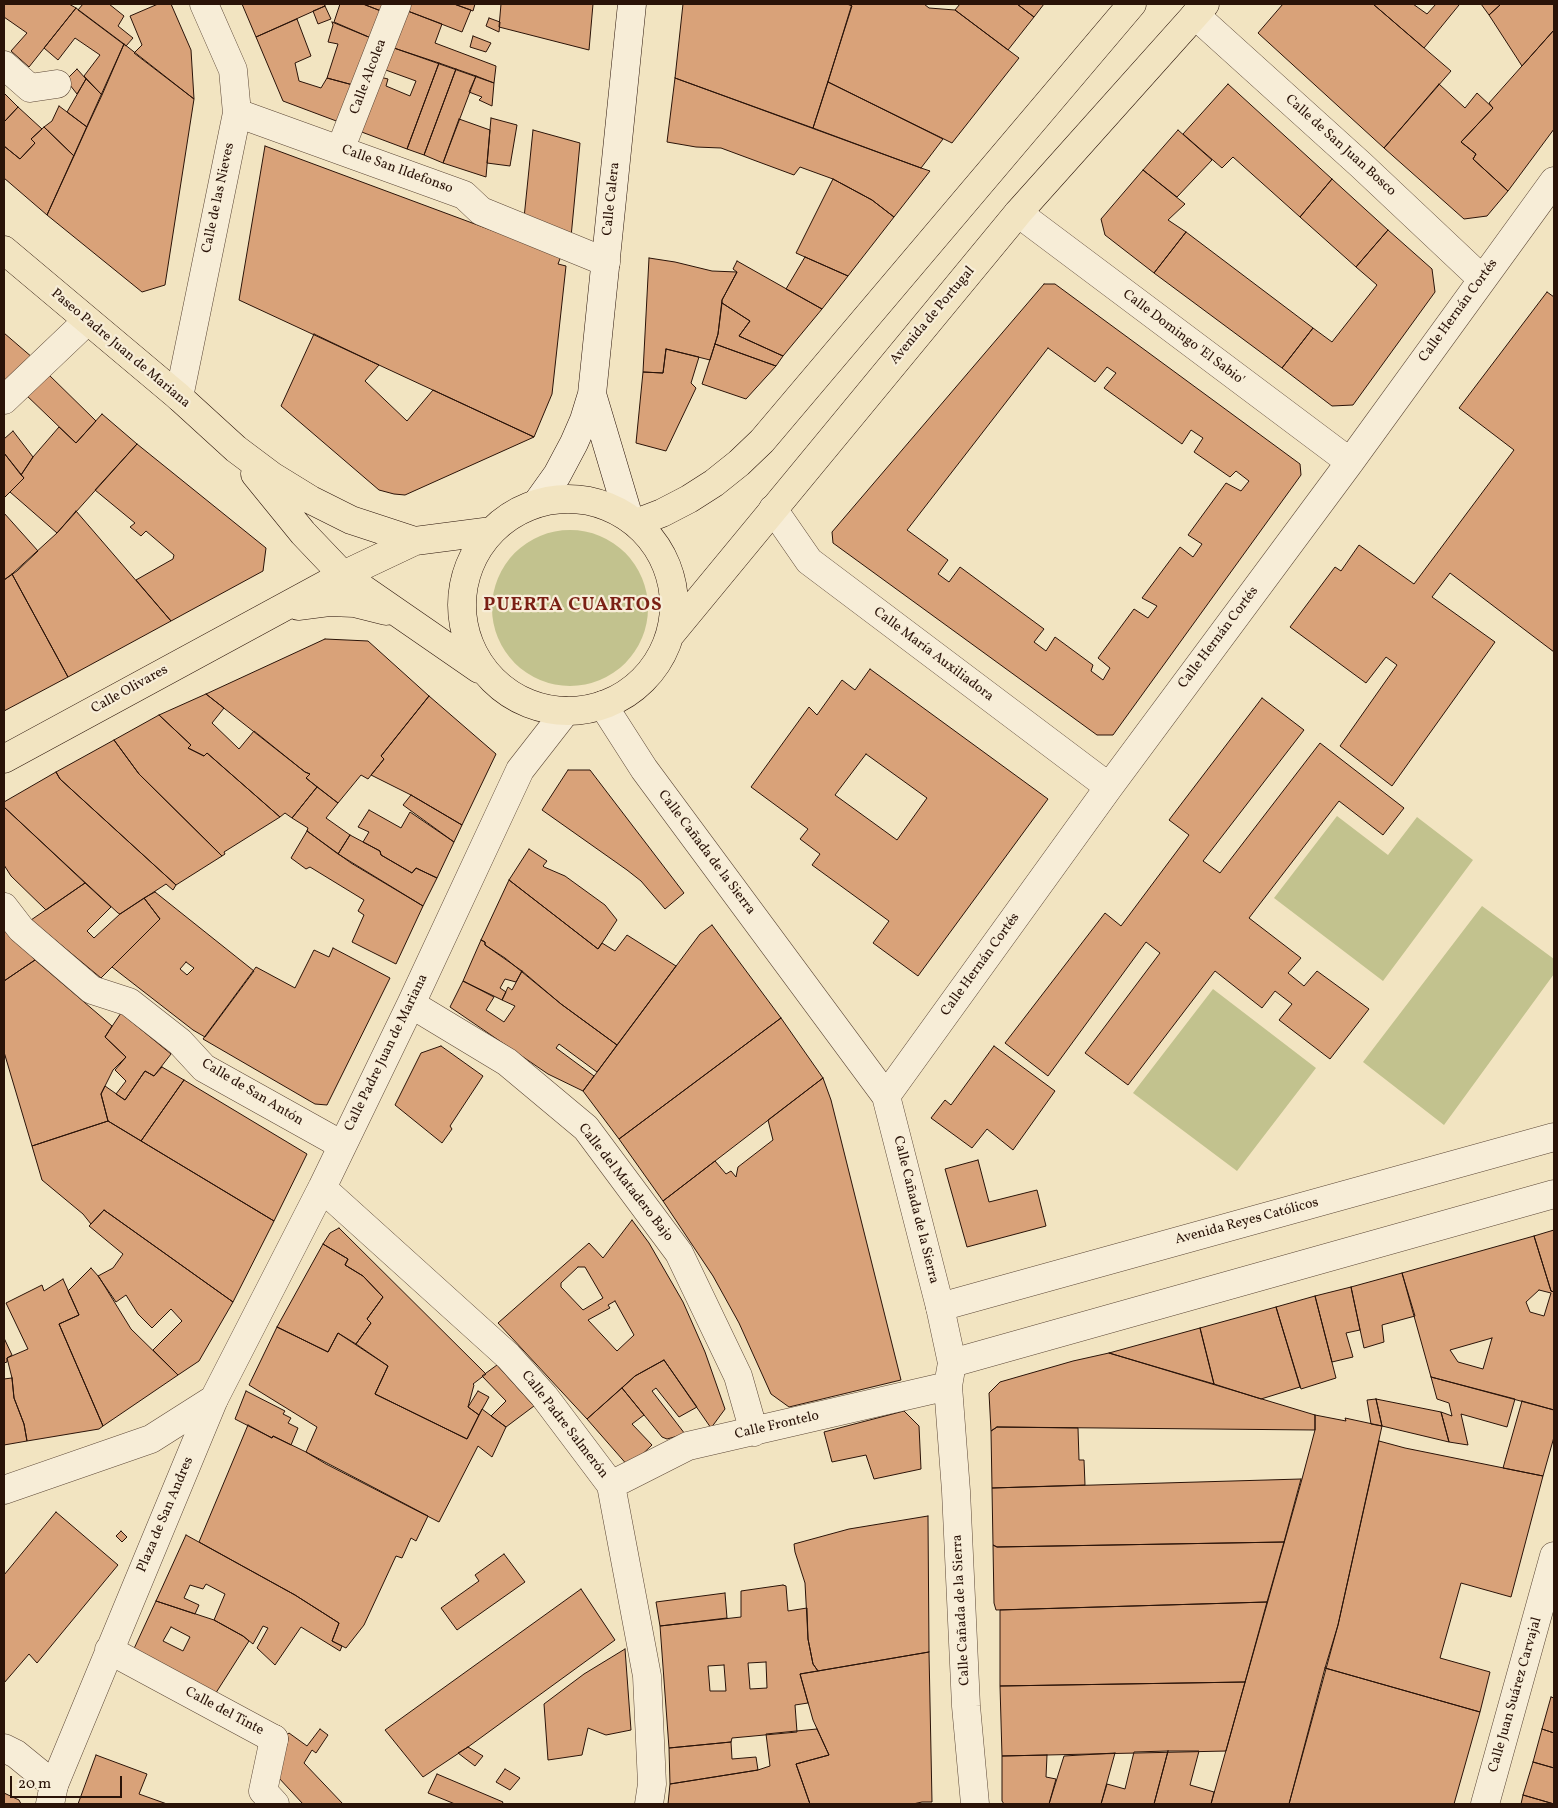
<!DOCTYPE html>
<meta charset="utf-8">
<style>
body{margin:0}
#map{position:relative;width:1558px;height:1808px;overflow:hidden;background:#f2e4c1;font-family:Vollkorn,serif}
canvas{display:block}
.frame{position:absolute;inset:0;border:5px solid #2a1308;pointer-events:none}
.scale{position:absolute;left:10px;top:1776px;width:112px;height:22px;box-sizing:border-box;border:2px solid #2a1308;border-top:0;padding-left:6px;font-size:15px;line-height:18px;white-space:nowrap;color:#2a1308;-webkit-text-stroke:4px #f7edd7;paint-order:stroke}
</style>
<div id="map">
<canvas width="1558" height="1808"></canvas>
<div class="frame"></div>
<div class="scale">20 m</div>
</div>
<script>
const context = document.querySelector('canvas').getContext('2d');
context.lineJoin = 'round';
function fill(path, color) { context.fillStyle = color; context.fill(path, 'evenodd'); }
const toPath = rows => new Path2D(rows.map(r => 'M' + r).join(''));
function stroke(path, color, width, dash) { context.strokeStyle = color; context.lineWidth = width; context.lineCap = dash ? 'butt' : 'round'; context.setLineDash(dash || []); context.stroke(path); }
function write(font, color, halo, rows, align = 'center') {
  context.font = font + ' Vollkorn,serif'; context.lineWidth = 4.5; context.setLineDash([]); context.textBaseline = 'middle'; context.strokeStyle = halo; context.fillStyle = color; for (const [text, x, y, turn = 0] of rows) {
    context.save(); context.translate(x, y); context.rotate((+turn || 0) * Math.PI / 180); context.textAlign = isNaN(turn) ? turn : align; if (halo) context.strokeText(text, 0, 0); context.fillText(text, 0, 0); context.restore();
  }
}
const green = toPath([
 '492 608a78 78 0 1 1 156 0a78 78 0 1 1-156 0Z',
 [1337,816,1388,855,1417,817,1473,860,1383,981,1274,898],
 [1482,906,1554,959,1554,974,1444,1125,1363,1062],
 [1213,989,1316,1068,1237,1171,1133,1093]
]);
const building = toPath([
 [4,4,69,4,76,8,29,67,11,51,27,33,4,17,4,4],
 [83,4,109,4,124,16,118,26,133,38,126,46,78,10,83,4],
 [158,4,171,4,191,50,194,99,134,53,142,45,130,16,158,4],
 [242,4,324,4,325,6,256,37,242,4],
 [340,4,363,4,381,11,371,38,334,22,340,4],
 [363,4,383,4,381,11,363,4],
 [407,4,454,4,471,10,462,32,405,10,407,4],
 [454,4,475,4,473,11,454,4],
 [501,4,593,4,589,50,499,27,501,4],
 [683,4,847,4,852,6,813,128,675,78,683,4],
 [852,4,924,4,929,8,955,10,1019,58,952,143,828,82,852,4],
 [960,4,1017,4,1034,17,1008,50,955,10,960,4],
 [1017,4,1044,4,1034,17,1017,4],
 [1283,4,1373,4,1451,71,1384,148,1258,33,1283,4],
 [1373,4,1413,4,1427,14,1436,4,1457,4,1459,5,1424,48,1373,4],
 [1481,4,1501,4,1489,15,1481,4],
 [1501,4,1554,4,1554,30,1522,66,1489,15,1501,4],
 [325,6,331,19,318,24,313,11,325,6],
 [76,8,124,44,102,95,84,76,100,55,75,38,58,60,44,48,76,8],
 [405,10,442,24,435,43,496,66,494,83,391,47,405,10],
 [489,18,500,22,499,32,486,26,489,18],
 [297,19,311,56,295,63,299,81,321,88,327,78,353,85,339,122,283,101,256,37,297,19],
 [332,22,371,38,353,85,327,78,338,44,328,42,333,25,332,22],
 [1554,30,1554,129,1508,191,1473,159,1476,154,1461,142,1493,108,1489,103,1554,30],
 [473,36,491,43,486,52,470,47,473,36],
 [124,44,194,99,165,285,142,292,47,215,124,44],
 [391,47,439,63,407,149,359,131,380,77,388,79,386,86,410,96,416,81,383,69,391,47],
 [439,63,456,69,424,155,407,149,439,63],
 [77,69,86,79,77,94,66,80,77,69],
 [456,69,476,76,443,163,424,155,456,69],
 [476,76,494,83,492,106,479,100,482,97,469,92,476,76],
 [675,78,921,168,930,171,894,217,872,200,833,179,800,167,794,175,721,148,696,147,667,142,675,78],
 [86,79,102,95,87,127,67,112,86,79],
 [828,82,943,139,921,168,813,128,828,82],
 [1228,84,1332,179,1300,217,1233,157,1222,168,1183,134,1228,84],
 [1439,84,1465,108,1477,93,1493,108,1461,142,1476,154,1473,159,1508,191,1487,216,1464,219,1384,148,1439,84],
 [4,93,18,107,5,121,4,120,4,93],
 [59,106,87,127,74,156,44,127,52,121,59,106],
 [18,107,42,129,31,139,35,143,20,159,4,146,4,120,5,121,18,107],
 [491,118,517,125,510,166,487,163,491,118],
 [459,119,490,130,486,177,443,163,459,119],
 [44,127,74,156,47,215,4,178,4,146,20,159,35,143,31,139,44,127],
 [533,130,580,143,571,237,524,218,533,130],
 [1178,130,1212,160,1177,197,1143,170,1178,130],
 [265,146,561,256,558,264,566,266,552,394,534,437,239,300,265,146],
 [1143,170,1185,204,1168,220,1186,232,1154,273,1105,235,1101,219,1143,170],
 [833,179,872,200,894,217,848,276,796,253,833,179],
 [1332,179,1388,230,1356,267,1300,217,1332,179],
 [1388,230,1432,269,1435,292,1353,405,1332,406,1282,368,1313,328,1332,342,1377,285,1356,267,1388,230],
 [1186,232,1313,328,1282,368,1154,273,1186,232],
 [805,257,848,276,822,309,786,289,805,257],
 [649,258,675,262,712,271,737,272,722,300,718,334,710,360,666,349,663,373,643,372,649,258],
 [737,261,822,309,783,356,739,336,750,321,722,303,722,300,737,272,733,269,737,261],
 [1044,284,1055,284,1300,464,1301,475,1113,735,1097,735,833,543,832,532,1044,284],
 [1048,348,1095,382,1107,367,1116,373,1104,388,1182,444,1191,430,1203,438,1194,452,1230,477,1236,471,1249,481,1241,491,1226,483,1188,535,1202,544,1193,557,1180,547,1142,598,1157,606,1148,618,1134,609,1098,658,1110,668,1103,680,1091,671,1093,665,1055,637,1046,651,1034,642,1044,629,960,567,949,582,938,574,948,560,907,530,1048,348],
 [1547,292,1554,297,1554,652,1450,573,1432,597,1495,642,1392,786,1340,746,1397,665,1386,657,1366,683,1290,627,1335,567,1341,571,1359,545,1414,584,1514,450,1459,408,1547,292],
 [722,303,750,321,739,336,783,356,776,366,715,344,718,334,722,303],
 [4,333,33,358,4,385,4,333],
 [314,334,379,365,365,381,407,421,433,390,534,437,405,495,394,494,379,490,281,406,314,334],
 [715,344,776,366,746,399,702,384,715,344],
 [666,349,699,357,691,383,696,388,666,451,636,443,643,372,663,373,666,349],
 [47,373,96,421,76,443,24,393,47,373],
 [102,414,137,444,57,533,10,492,24,478,21,475,33,457,59,427,76,443,102,414],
 [13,431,33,457,21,475,4,453,4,439,13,431],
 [137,444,266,548,263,571,171,621,136,580,173,559,174,555,146,531,141,536,130,527,135,523,95,490,137,444],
 [4,453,24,478,4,498,4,453],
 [76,511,171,621,68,677,12,574,57,533,76,511],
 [4,513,38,551,17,571,4,580,4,513],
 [12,574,68,677,4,711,4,580,12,574],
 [325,639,368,641,429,696,381,756,384,759,368,779,361,775,338,803,306,778,310,774,305,772,206,694,325,639],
 [870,669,1048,799,918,976,873,943,889,921,812,865,820,854,800,839,808,829,751,787,809,707,817,715,842,680,855,690,870,669],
 [866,754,927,798,897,840,835,795,866,754],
 [206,694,224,708,212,723,239,749,254,731,305,772,310,774,306,778,317,787,292,818,285,813,280,817,207,753,204,756,188,748,191,745,159,715,206,694],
 [429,696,496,754,462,825,411,795,371,775,384,759,381,756,429,696],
 [1262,698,1304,730,1203,861,1220,873,1320,743,1404,808,1383,835,1339,801,1249,918,1301,958,1288,973,1304,986,1317,971,1369,1009,1330,1059,1279,1020,1292,1004,1275,991,1262,1008,1215,971,1128,1085,1085,1053,1160,953,1146,942,1048,1076,1005,1043,1105,913,1121,926,1189,835,1169,820,1262,698],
 [159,715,191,745,188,748,204,756,207,753,280,817,224,852,225,854,222,856,139,774,114,740,159,715],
 [114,740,139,774,222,856,176,885,60,779,56,772,114,740],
 [568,770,590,770,684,893,665,909,641,881,627,870,542,810,568,770],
 [56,772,60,779,176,885,173,890,166,884,120,914,118,913,4,807,4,802,56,772],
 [317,787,338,803,326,818,350,835,338,854,307,831,308,828,292,818,317,787],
 [411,795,462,825,454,842,403,805,411,795],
 [4,807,85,883,46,910,11,876,4,865,4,807],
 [369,810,401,828,410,812,454,842,437,878,416,868,412,873,381,855,380,851,363,842,369,832,358,827,369,810],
 [307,831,351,863,423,906,396,964,352,942,364,915,358,911,364,900,310,867,306,869,291,858,307,831],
 [350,835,380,851,381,855,412,873,416,868,437,878,423,906,338,854,350,835],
 [529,849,547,861,543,866,544,867,565,876,605,905,617,920,598,949,509,880,529,849],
 [509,880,598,949,602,943,615,951,627,935,676,966,617,1045,561,1004,505,958,485,945,485,942,481,940,509,880],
 [85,883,111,907,87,931,94,938,120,914,144,898,160,919,101,978,31,920,85,883],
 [155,892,254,971,205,1037,193,1030,112,967,160,919,144,898,155,892],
 [186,962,194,968,187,975,180,969,186,962],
 [712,925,781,1018,619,1139,583,1091,700,934,712,925],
 [4,929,35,960,4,981,4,929],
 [481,940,485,942,485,945,522,971,516,982,505,979,500,988,506,992,502,1000,463,981,481,940],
 [333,948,390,978,327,1105,315,1104,203,1039,256,967,295,988,314,950,329,957,333,948],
 [35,960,112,1026,105,1037,126,1057,113,1070,101,1094,108,1121,32,1146,4,1052,4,981,35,960],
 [522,971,561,1004,617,1045,597,1072,559,1044,556,1048,594,1076,583,1091,548,1074,450,1007,463,981,494,997,486,1010,504,1022,515,1006,502,1000,508,987,512,990,522,971],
 [121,1013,171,1054,154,1076,145,1071,125,1100,116,1094,126,1081,115,1070,126,1057,105,1037,121,1013],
 [781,1018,823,1078,663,1201,619,1139,781,1018],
 [441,1046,483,1076,450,1126,452,1129,442,1143,395,1105,421,1053,441,1046],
 [994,1046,1055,1091,1013,1150,987,1129,972,1148,931,1118,945,1100,951,1105,994,1046],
 [162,1067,184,1080,141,1141,108,1121,101,1094,105,1086,125,1100,145,1071,154,1076,162,1067],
 [823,1078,831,1100,901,1380,789,1407,771,1394,739,1323,713,1276,663,1201,715,1161,726,1174,731,1171,736,1177,738,1167,773,1140,768,1120,823,1078],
 [184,1080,307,1154,274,1221,141,1141,184,1080],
 [108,1121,274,1221,233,1302,104,1210,91,1224,83,1214,42,1180,32,1146,108,1121],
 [978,1160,989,1202,1037,1190,1046,1226,967,1247,945,1169,978,1160],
 [104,1210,233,1302,199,1361,178,1375,153,1350,182,1321,171,1309,152,1328,138,1314,126,1295,116,1302,98,1276,113,1268,123,1254,89,1226,104,1210],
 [632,1220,649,1243,683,1302,705,1352,725,1409,711,1428,664,1360,635,1376,587,1419,498,1323,589,1243,603,1258,632,1220],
 [578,1267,585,1267,603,1298,583,1310,561,1287,561,1283,578,1267],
 [615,1301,634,1335,617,1351,588,1320,610,1308,608,1305,615,1301],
 [339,1228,486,1374,473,1384,474,1385,468,1407,479,1415,467,1439,375,1394,388,1366,356,1344,371,1323,367,1319,383,1297,363,1276,345,1265,348,1259,323,1244,330,1233,339,1228],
 [1554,1230,1554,1292,1551,1291,1534,1236,1554,1230],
 [1534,1236,1551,1291,1554,1292,1554,1410,1431,1377,1402,1273,1534,1236],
 [1539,1290,1551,1293,1544,1316,1530,1312,1526,1302,1539,1290],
 [1492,1338,1483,1369,1458,1362,1450,1350,1492,1338],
 [323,1244,348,1259,345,1265,363,1276,383,1297,367,1319,371,1323,356,1344,338,1333,328,1352,277,1327,323,1244],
 [91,1268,99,1277,131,1329,178,1375,103,1426,59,1324,79,1315,68,1291,91,1268],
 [1402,1273,1415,1316,1382,1325,1384,1342,1364,1348,1351,1287,1402,1273],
 [63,1279,79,1315,59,1324,103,1426,99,1429,27,1441,24,1424,14,1398,12,1378,7,1358,28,1349,6,1303,42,1285,44,1291,63,1279],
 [1351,1287,1360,1330,1346,1333,1353,1357,1332,1362,1315,1296,1351,1287],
 [1315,1296,1336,1378,1301,1389,1276,1307,1315,1296],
 [1276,1307,1300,1387,1261,1399,1214,1384,1200,1328,1276,1307],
 [277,1327,328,1352,338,1333,388,1366,375,1394,467,1439,482,1409,506,1427,492,1457,478,1446,439,1522,326,1464,306,1452,317,1427,249,1385,277,1327],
 [1200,1328,1214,1384,1109,1353,1200,1328],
 [4,1338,12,1355,7,1358,7,1362,4,1363,4,1338],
 [1109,1353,1315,1415,1315,1430,997,1427,991,1431,989,1393,1000,1382,1073,1361,1109,1353],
 [664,1360,697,1407,679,1417,656,1388,652,1391,685,1434,667,1439,662,1437,622,1388,635,1376,664,1360],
 [497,1365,534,1406,506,1427,491,1416,506,1401,482,1376,497,1365],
 [1431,1377,1515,1399,1507,1427,1461,1414,1468,1445,1449,1442,1441,1412,1452,1416,1449,1403,1437,1399,1431,1377],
 [12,1378,14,1398,24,1424,27,1441,4,1445,4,1379,12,1378],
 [622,1388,644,1415,632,1424,652,1445,629,1467,587,1419,622,1388],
 [246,1391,285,1411,283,1414,291,1418,288,1423,298,1428,291,1445,273,1436,272,1438,235,1419,246,1391],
 [478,1391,489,1397,479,1415,468,1407,478,1391],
 [1376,1399,1441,1412,1449,1442,1382,1426,1376,1399],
 [1376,1399,1382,1426,1371,1424,1367,1400,1376,1399],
 [1522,1401,1554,1410,1554,1437,1543,1476,1503,1468,1522,1401],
 [904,1411,919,1426,921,1469,874,1479,866,1455,832,1462,824,1432,904,1411],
 [1315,1415,1346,1421,1345,1418,1382,1426,1338,1625,1289,1804,1211,1804,1302,1479,1315,1430,1315,1415],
 [248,1425,272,1438,273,1436,306,1452,428,1516,416,1541,411,1538,402,1558,396,1556,364,1625,346,1648,332,1641,339,1623,295,1595,199,1542,248,1425],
 [997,1427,1078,1428,1079,1460,1084,1460,1085,1485,992,1488,991,1431,997,1427],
 [1379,1441,1405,1448,1543,1476,1511,1597,1461,1583,1440,1658,1490,1672,1480,1712,1325,1668,1338,1625,1379,1441],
 [1301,1479,1284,1542,997,1547,993,1545,992,1488,1301,1479],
 [56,1512,118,1565,37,1663,29,1654,4,1683,4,1575,56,1512],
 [928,1516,929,1652,818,1671,813,1664,808,1639,805,1583,795,1552,794,1544,849,1529,928,1516],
 [121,1531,127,1537,122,1542,116,1536,121,1531],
 [186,1535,295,1595,339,1623,332,1641,342,1646,340,1651,301,1627,275,1665,257,1648,268,1628,263,1626,253,1644,243,1636,214,1620,225,1594,206,1584,203,1589,190,1585,184,1598,199,1605,195,1614,156,1601,186,1535],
 [1284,1542,1267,1602,996,1610,994,1603,993,1545,997,1547,1284,1542],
 [504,1554,525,1582,457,1630,441,1608,479,1581,475,1575,504,1554],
 [783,1585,786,1586,788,1611,807,1608,808,1639,813,1664,818,1671,800,1674,808,1703,795,1705,797,1732,732,1738,731,1742,669,1748,660,1626,741,1617,741,1591,783,1585],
 [766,1662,767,1688,750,1689,748,1663,766,1662],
 [724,1665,726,1691,710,1691,708,1666,724,1665],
 [581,1589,615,1640,468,1747,423,1777,385,1730,581,1589],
 [725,1593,727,1618,660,1626,656,1602,725,1593],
 [156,1601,214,1620,243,1636,249,1641,212,1699,132,1653,156,1601],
 [171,1627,190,1637,183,1651,163,1641,171,1627],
 [1267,1602,1245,1682,1000,1686,1000,1610,1267,1602],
 [625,1649,631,1730,606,1735,588,1728,582,1755,548,1760,544,1704,584,1674,625,1649],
 [929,1652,932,1802,922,1802,913,1804,810,1804,796,1764,829,1755,813,1720,800,1674,929,1652],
 [1325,1668,1480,1712,1454,1804,1289,1804,1325,1668],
 [1245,1682,1226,1751,1002,1756,1000,1686,1245,1682],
 [1551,1697,1554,1698,1554,1733,1542,1729,1551,1697],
 [320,1729,328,1735,316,1753,312,1750,304,1763,343,1804,303,1804,278,1777,285,1736,289,1733,307,1746,320,1729],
 [817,1729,829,1755,796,1764,810,1804,668,1804,670,1784,758,1770,770,1766,766,1734,817,1729],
 [1542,1729,1554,1733,1554,1768,1533,1762,1542,1729],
 [731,1742,732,1759,756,1757,758,1770,670,1784,669,1748,731,1742],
 [468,1747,483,1756,475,1766,458,1753,468,1747],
 [1168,1751,1154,1804,1101,1804,1107,1784,1125,1789,1134,1752,1168,1751],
 [1168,1751,1199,1751,1190,1785,1214,1792,1211,1804,1154,1804,1168,1751],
 [1115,1753,1101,1804,1049,1804,1064,1756,1115,1753],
 [96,1755,147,1774,139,1794,167,1804,78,1804,96,1755],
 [1047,1755,1046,1777,1056,1779,1049,1804,1004,1804,1002,1801,1002,1756,1047,1755],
 [1533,1762,1554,1768,1554,1804,1523,1795,1533,1762],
 [505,1769,520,1778,510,1790,496,1782,505,1769],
 [437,1774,503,1802,502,1804,455,1804,428,1793,437,1774],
 [4,1793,19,1800,21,1804,4,1804,4,1793],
 [1523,1795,1554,1804,1521,1804,1523,1795]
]);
const pedestrian = toPath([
 [109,1650,274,1739],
 [54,1785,214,1399]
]);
const minor = toPath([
 [1195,15,1361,165,1482,279],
 [4,65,30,88,57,84],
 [237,113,464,195,481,211,606,262],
 [340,150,397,4],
 [1018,213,1350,462],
 [179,397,237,113,233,70,204,4],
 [4,400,87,321],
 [773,509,809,561,1109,787],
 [603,705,644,769,886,1096,940,1307,952,1363,948,1386,956,1491,966,1706,975,1804],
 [4,907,21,929,92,990,129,1002,180,1042,204,1068,342,1145],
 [411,1004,507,1062,586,1128,679,1253,738,1376,754,1432],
 [886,1096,1109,787,1350,462,1554,181],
 [322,1188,508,1356,544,1396,611,1485,647,1676,652,1784,649,1804],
 [611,1485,688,1446,948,1386],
 [4,1490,151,1439,214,1399,322,1188,411,1004,520,770,566,711],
 [274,1739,263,1791,275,1804],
 [4,1748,16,1754,54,1785,50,1804],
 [1485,1804,1554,1556]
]);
const tertiary = toPath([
 [940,1307,1554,1137],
 [952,1363,1554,1194]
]);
const secondary = toPath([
 [592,394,629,518],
 [537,503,557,475,574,443,584,420,592,394,632,4]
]);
const primary = toPath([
 [4,250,179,397,236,449,272,476,311,500,351,520,415,541],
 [255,474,303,533,343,575,479,669],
 '462 605a106 106 0 1 1 212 0a106 106 0 1 1-212 0Z',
 [636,523,662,513,689,499,714,483,739,463,762,441,1132,4],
 [298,606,329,602,354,603,386,611],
 [670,635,1018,213,1205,4],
 [4,759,343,575,415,541,492,531]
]);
const streetNames = [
 ["Calle Alcolea",369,77,-69],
 ["Calle de San Juan Bosco",1340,146,42],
 ["Calle San Ildefonso",397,170,20],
 ["Calle de las Nieves",219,198,-78],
 ["Calle Calera",612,199,-84],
 ["Calle Hernán Cortés",1459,311,-54],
 ["Avenida de Portugal",933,316,-50],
 ["Calle Domingo 'El Sabio'",1183,338,37],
 ["Paseo Padre Juan de Mariana",120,349,40],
 ["Calle Hernán Cortés",1219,638,-53],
 ["Calle María Auxiliadora",933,655,37],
 ["Calle Olivares",130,690,-29],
 ["Calle Cañada de la Sierra",706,853,53],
 ["Calle Hernán Cortés",981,965,-54],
 ["Calle Padre Juan de Mariana",387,1053,-64],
 ["Calle de San Antón",252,1093,31],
 ["Calle del Matadero Bajo",625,1183,52],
 ["Calle Cañada de la Sierra",915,1210,76],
 ["Avenida Reyes Católicos",1247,1222,-15],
 ["Calle Padre Salmerón",564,1425,52],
 ["Calle Frontelo",777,1426,-13],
 ["Plaza de San Andres",166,1515,-67],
 ["Calle Cañada de la Sierra",962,1610,-93],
 ["Calle Juan Suárez Carvajal",1516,1695,-74],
 ["Calle del Tinte",224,1712,28]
];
const districtNames = [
 ["PUERTA CUARTOS",573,607]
];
fill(green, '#c2c28e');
fill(building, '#d9a279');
stroke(building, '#2a1308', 1);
stroke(pedestrian, '#5c4736', 29);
stroke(minor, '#5c4736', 29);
stroke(tertiary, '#5c4736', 29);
stroke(secondary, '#2a1308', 29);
stroke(primary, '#2a1308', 29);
stroke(pedestrian, '#f7edd7', 28);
stroke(minor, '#f7edd7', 28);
stroke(tertiary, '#f7edd7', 28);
stroke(secondary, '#f7edd7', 28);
stroke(primary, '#f2e4c1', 28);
write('14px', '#2a1308', '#f7edd7', streetNames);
context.letterSpacing = '1px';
write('bold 19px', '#7a1f14', '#f7edd7', districtNames);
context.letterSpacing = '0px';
</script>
